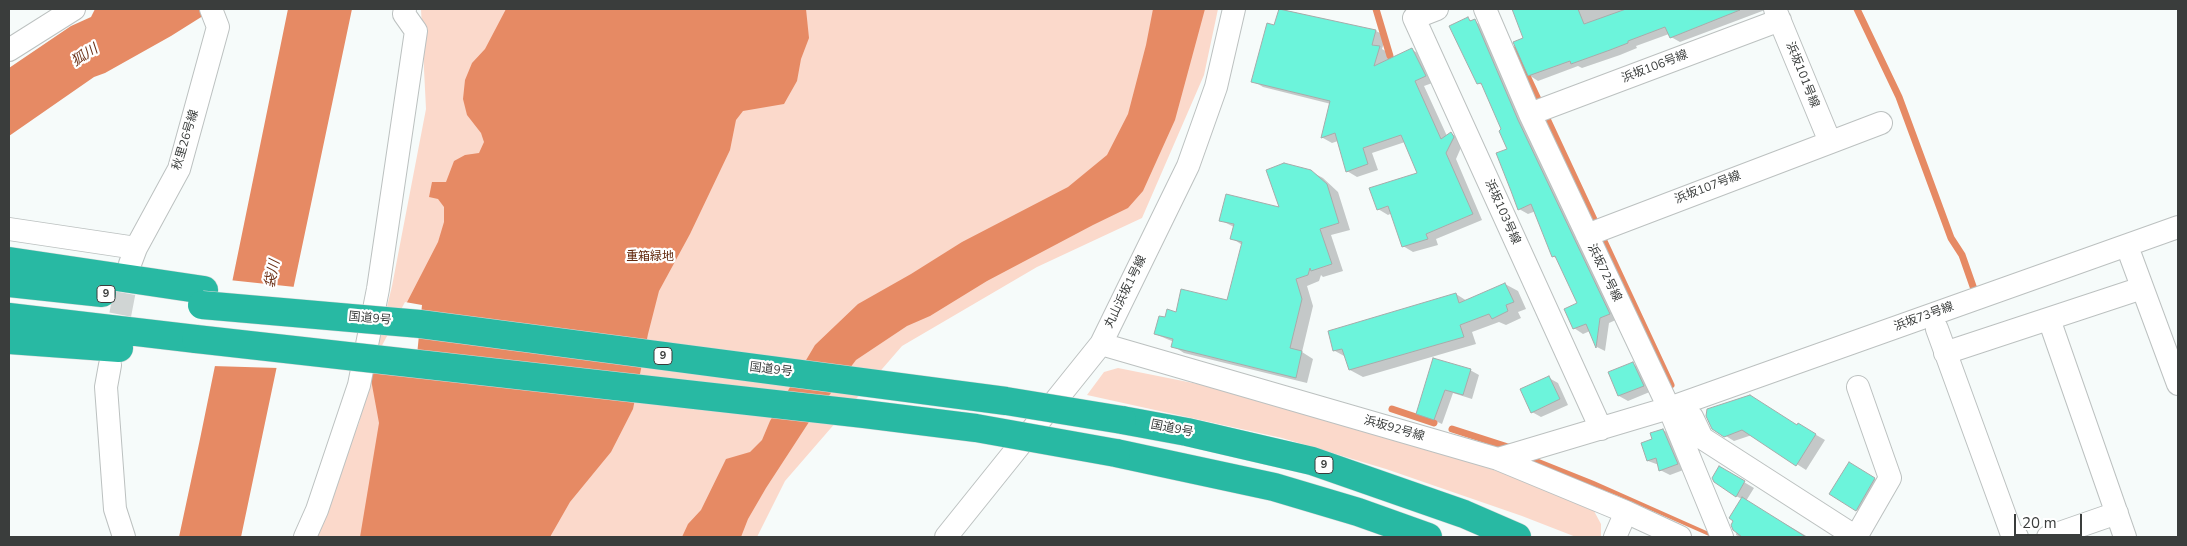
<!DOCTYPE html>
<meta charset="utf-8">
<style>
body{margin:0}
#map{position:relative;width:2187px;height:546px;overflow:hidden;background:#f6fbfa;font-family:"Nunito Sans",sans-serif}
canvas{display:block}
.frame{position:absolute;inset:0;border:10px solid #3a3d3c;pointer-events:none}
.scale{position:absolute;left:2014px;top:514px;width:68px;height:22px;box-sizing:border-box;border:2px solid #3a3d3c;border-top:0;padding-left:6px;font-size:15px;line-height:18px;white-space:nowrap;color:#3a3d3c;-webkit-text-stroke:4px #fff;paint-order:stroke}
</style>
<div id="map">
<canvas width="2187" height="546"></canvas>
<div class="frame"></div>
<div class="scale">20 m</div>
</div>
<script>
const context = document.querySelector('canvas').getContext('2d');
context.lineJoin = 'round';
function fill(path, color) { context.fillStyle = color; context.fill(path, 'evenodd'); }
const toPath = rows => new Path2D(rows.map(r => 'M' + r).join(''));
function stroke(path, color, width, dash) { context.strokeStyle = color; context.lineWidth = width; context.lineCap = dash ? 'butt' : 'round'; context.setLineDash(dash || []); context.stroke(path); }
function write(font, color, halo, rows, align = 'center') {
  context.font = font + ' "Nunito Sans","Noto Sans JP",sans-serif'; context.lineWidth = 4.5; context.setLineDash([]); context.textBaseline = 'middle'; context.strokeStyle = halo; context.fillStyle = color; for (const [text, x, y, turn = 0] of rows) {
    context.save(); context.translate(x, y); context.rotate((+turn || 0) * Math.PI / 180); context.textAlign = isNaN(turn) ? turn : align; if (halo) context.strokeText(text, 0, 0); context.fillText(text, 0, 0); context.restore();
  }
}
const green = toPath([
 [421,9,1218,9,1204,75,1142,218,1037,267,902,346,785,481,757,537,309,537,359,423,392,286,426,109],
 [1118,368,1233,391,1414,442,1508,475,1584,505,1594,511,1601,524,1601,536,1576,537,1522,516,1386,469,1282,438,1087,395,1104,372]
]);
const water = toPath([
 [95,9,214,9,171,36,105,73,94,77,9,136,9,68,71,26,91,17],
 [288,9,352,9,241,537,179,537,200,439],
 [506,9,806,9,809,38,801,59,797,81,784,104,743,111,736,120,730,150,690,234,659,291,648,334,633,409,611,452,570,502,550,537,360,537,379,423,370,374,438,242,444,222,444,207,438,199,429,197,432,182,446,182,454,161,465,155,479,153,484,142,481,133,467,115,463,99,465,80,472,63,485,49],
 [1153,9,1205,9,1175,120,1143,191,1128,208,1093,225,987,281,930,316,907,326,856,360,809,422,766,488,748,519,741,537,682,537,688,524,701,510,726,459,750,452,762,440,770,421,815,345,858,304,911,274,962,242,1068,187,1107,155,1128,114,1146,45],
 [1534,457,1594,481,1711,533,1709,536,1618,496,1528,460]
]);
const pier = toPath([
 [229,280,295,287,278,368,212,366],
 [405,302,422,305,415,375,368,372]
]);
const shadow = toPath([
 [1280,9,1376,31,1386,36,1382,49,1389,53,1387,61,1412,50,1422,55,1435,82,1424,86,1447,136,1452,134,1461,139,1463,143,1456,159,1482,220,1436,239,1438,245,1413,252,1403,246,1392,213,1388,215,1378,209,1418,174,1405,142,1372,153,1378,170,1357,177,1347,171,1338,141,1332,143,1323,138,1331,104,1263,87,1253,81,1275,26],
 [1518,9,1764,9,1765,10,1680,42,1671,37,1669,34,1636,46,1637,48,1620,55,1582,68,1578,66,1538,81,1529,75,1525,38,1514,10],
 [1468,19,1484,26,1618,319,1609,323,1605,351,1597,347,1590,331,1583,334,1574,328,1578,304,1557,259,1553,256,1536,211,1528,214,1519,209,1509,149,1503,130,1484,86,1478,83],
 [1310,171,1323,178,1338,192,1350,230,1331,235,1343,271,1323,277,1321,275,1319,281,1307,286,1313,306,1302,352,1313,359,1307,383,1184,353,1173,346,1174,342,1155,334,1177,314,1228,302,1242,245,1232,238,1234,227,1220,220,1281,209],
 [1505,284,1518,291,1526,309,1518,312,1521,318,1506,325,1499,322,1472,332,1476,344,1363,377,1350,370,1346,357,1335,351,1456,294,1467,301],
 [1434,359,1470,370,1479,375,1472,399,1453,393,1442,424,1418,413],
 [1633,364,1642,369,1652,391,1628,401,1619,396],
 [1549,378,1558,383,1568,405,1541,417,1532,412],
 [1799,425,1825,440,1806,470,1752,435,1734,441,1713,428],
 [1663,430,1672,435,1686,469,1670,475,1660,470,1659,465,1648,461],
 [1720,468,1754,488,1746,501,1808,537,1740,537,1736,535,1742,499,1736,496],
 [1859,469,1883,484,1866,515,1857,510]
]);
const stream = toPath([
 [1376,9,1390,56],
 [1857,9,1899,97,1951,238,1962,255,1975,292],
 [1515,50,1671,385],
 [1392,409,1434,423],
 [1452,429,1511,448]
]);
const building = toPath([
 [1279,9,1376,30,1372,45,1380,46,1374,66,1412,48,1426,76,1415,81,1441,139,1451,132,1454,137,1446,153,1473,214,1426,234,1428,239,1402,247,1388,206,1377,210,1369,188,1417,173,1401,135,1363,148,1368,164,1346,172,1335,133,1321,138,1330,101,1251,82,1267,23,1274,25,1279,9],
 [1512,9,1578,9,1584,24,1626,9,1740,10,1670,38,1665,27,1628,41,1628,43,1610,50,1571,64,1570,61,1528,76,1513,42,1523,38,1512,9],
 [1468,17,1470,21,1475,19,1518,120,1610,314,1600,318,1596,348,1586,324,1573,329,1564,309,1577,303,1555,256,1552,257,1531,204,1518,210,1511,191,1496,153,1507,149,1499,131,1501,129,1481,83,1477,84,1449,26,1468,17],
 [1284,163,1311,170,1327,184,1339,223,1320,229,1332,264,1311,271,1310,268,1308,275,1296,279,1302,299,1290,348,1302,351,1296,378,1171,347,1173,339,1154,334,1159,316,1165,317,1167,309,1176,312,1181,289,1227,300,1242,242,1230,239,1234,224,1219,221,1226,194,1279,207,1266,170,1284,163],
 [1505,283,1514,302,1506,305,1508,311,1492,319,1489,314,1460,325,1464,337,1349,370,1342,349,1333,351,1328,331,1456,293,1459,303,1505,283],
 [1433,358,1471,369,1463,395,1445,390,1434,420,1416,414,1433,358],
 [1633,362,1644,386,1618,396,1608,372,1633,362],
 [1549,376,1560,399,1531,413,1520,389,1549,376],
 [1750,395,1797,425,1798,423,1816,434,1796,466,1742,430,1724,437,1712,429,1706,416,1707,409,1750,395],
 [1663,429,1678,464,1659,471,1656,458,1647,461,1641,443,1652,439,1650,433,1663,429],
 [1849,462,1875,478,1856,511,1829,494,1849,462],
 [1719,466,1745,481,1736,497,1714,482,1712,478,1719,466],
 [1742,497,1806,537,1742,537,1733,530,1731,525,1733,521,1729,518,1742,497]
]);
const minorTunnel = toPath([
 [114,347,130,264]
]);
const minor = toPath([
 [1437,9,1414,18,1601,429],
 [1485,9,1530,114,1669,408,1722,537],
 [1775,9,1830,142],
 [9,50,74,9],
 [1530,114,1780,20],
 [9,229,136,248],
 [1587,235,1881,123],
 [2131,257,2178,384],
 [130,264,136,248,179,169,218,27,211,9],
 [2049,319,2125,537],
 [1937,329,2011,532,2017,537],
 [1101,344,1498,459,1626,512,1680,537],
 [1945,353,2142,288],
 [110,365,106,387,115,509,124,537],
 [1692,417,1702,438,1856,537,1890,478,1858,387],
 [1498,459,1669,408,2178,227],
 [305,537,317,510,359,385,378,289,416,31,404,14,405,9],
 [946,537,1101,344,1188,166,1216,87,1234,9],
 [1615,537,1626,512],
 [2048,537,2117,513]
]);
const highway = toPath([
 [9,261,204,290],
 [9,283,102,293],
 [9,317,196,339],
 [9,340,119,348],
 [1122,420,1187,432,1312,461,1464,514,1517,537],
 [1116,453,1274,487,1358,512,1428,537]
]);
const highwayBridge = toPath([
 [202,305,420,324,1006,401,1122,420],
 [196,339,864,414,976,428,1116,453]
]);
const shields = [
 [106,294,18],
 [663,356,18],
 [1324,465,18]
];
const shieldNames = [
 ["9",106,294],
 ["9",663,356],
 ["9",1324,465]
];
const streetNames = [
 ["浜坂106号線",1655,67,-21],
 ["浜坂101号線",1802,75,68],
 ["秋里26号線",186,140,-73],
 ["浜坂107号線",1708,188,-21],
 ["浜坂103号線",1502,212,66],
 ["浜坂72号線",1604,273,64],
 ["丸山浜坂1号線",1126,292,-64],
 ["浜坂73号線",1924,317,-20],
 ["国道9号",370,319,5],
 ["国道9号",771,370,7],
 ["国道9号",1172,429,11],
 ["浜坂92号線",1394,429,16]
];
const parkNames = [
 ["重箱緑地",650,257]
];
const waterNames = [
 ["狐川",85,56,-32],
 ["袋川",273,274,-78]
];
fill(green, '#fbd9cb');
fill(water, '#e68a64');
fill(pier, '#f6fbfa');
fill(shadow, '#0003');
stroke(stream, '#e68a64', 7);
fill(building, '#6cf4db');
stroke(building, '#a6abaa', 1);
stroke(minorTunnel, '#d0d5d4', 22, [22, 11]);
stroke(minor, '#bcc1c0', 24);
stroke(highway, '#d8d8d8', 29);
stroke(minor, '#fff', 22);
stroke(highway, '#28b9a3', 28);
stroke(highwayBridge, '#d8d8d8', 29, []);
stroke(highwayBridge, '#28b9a3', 28);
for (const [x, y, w] of shields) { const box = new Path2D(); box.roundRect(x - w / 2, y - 8.5, w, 17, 4); context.fillStyle = '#fff'; context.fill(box); stroke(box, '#3a3d3c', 1); }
write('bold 11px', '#3a3d3c', null, shieldNames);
write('12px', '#3a3d3c', '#fff', streetNames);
write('12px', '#62280d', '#fff', parkNames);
write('italic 14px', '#6c3117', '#fff', waterNames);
</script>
